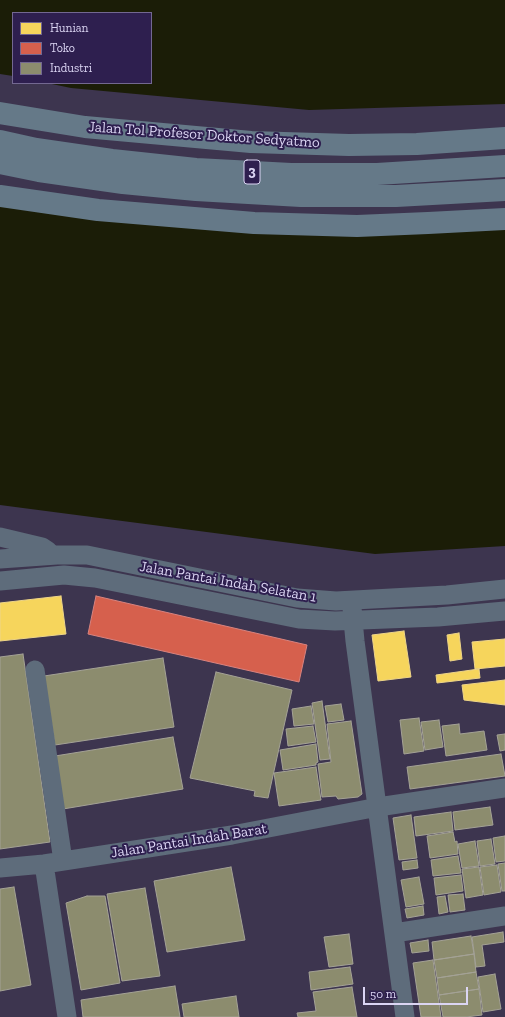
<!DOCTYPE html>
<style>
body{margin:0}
#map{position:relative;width:505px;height:1017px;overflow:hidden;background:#3d354f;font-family:"Zilla Slab",serif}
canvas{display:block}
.legend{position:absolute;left:12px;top:12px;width:140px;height:72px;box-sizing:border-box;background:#2e1f4f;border:1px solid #736891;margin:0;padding:5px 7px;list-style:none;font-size:12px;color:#dbd5f3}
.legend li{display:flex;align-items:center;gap:8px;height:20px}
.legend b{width:20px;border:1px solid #736891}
.scale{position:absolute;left:363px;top:987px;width:105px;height:18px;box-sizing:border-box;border:2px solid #dbd5f3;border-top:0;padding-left:5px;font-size:12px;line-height:14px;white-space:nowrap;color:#dbd5f3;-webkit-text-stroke:3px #2e1f4f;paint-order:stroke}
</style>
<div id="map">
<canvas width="505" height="1017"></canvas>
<ul class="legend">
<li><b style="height:11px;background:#f6d55c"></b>Hunian</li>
<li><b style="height:11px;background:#d6604d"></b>Toko</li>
<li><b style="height:11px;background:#8c8c6e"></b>Industri</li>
</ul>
<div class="scale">50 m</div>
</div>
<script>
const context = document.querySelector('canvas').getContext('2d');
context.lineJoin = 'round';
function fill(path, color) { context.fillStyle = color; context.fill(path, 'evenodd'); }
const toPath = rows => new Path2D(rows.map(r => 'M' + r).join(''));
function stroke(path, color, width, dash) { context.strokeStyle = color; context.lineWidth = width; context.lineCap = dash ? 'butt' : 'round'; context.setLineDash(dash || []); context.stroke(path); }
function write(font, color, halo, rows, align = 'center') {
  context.font = font + ' "Zilla Slab",serif'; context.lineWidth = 4; context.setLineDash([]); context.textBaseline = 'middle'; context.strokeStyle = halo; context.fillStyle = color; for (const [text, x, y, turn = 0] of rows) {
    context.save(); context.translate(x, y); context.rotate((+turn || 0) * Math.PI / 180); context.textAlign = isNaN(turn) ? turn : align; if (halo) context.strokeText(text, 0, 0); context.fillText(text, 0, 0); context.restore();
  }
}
const water = toPath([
 [0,0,505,0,505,104,309,110,71,88,47,83,151,83,151,13,13,13,13,76,0,74],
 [0,201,505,226,505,546,375,554,0,505]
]);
const homes = toPath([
 [61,596,66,634,0,641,0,603,61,596],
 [404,631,411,677,378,681,372,635,404,631],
 [459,633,462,659,450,661,447,635,459,633],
 [505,639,505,666,475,669,472,642,505,639],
 [479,669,480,678,437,683,436,675,479,669],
 [505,680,505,705,464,700,462,685,505,680]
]);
const shops = toPath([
 [96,596,307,645,299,682,88,634,96,596]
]);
const industry = toPath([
 [23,654,50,842,0,849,0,657,23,654],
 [163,658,174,727,55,745,44,676,163,658],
 [216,672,292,690,268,798,254,796,255,791,190,778,216,672],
 [322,701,330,759,320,760,312,703,322,701],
 [341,704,344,720,328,722,325,706,341,704],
 [311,706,314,724,294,726,292,709,311,706],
 [419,718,424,751,404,754,400,720,419,718],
 [439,720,443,747,425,750,421,722,439,720],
 [351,721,362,794,358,797,338,799,336,796,322,797,318,764,331,762,327,724,351,721],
 [459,724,460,734,484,731,487,750,446,756,442,726,459,724],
 [313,726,316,742,288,746,286,729,313,726],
 [505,734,505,750,500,751,497,735,505,734],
 [173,737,183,789,63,809,55,756,173,737],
 [316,744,318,762,316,763,316,765,283,770,280,750,316,744],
 [501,754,505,776,410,789,407,767,501,754],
 [316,767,321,800,279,806,274,773,316,767],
 [490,807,493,825,455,830,453,812,490,807],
 [451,812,453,831,416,836,414,817,451,812],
 [411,815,417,858,399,860,393,818,411,815],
 [453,832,455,842,457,841,458,854,430,858,427,836,453,832],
 [505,836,505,861,496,862,493,838,505,836],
 [491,839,495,864,480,866,477,841,491,839],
 [475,841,479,866,462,868,458,844,475,841],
 [458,856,461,873,433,876,431,860,458,856],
 [417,860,418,868,403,870,402,862,417,860],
 [505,863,505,891,502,891,498,864,505,863],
 [497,865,501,892,484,895,480,867,497,865],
 [231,867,245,940,167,952,154,881,231,867],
 [479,867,483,895,466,898,462,869,479,867],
 [461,875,463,891,436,895,434,878,461,875],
 [419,877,424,904,406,907,401,880,419,877],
 [14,887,31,985,0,991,0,889,14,887],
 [145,888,160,976,122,981,107,894,145,888],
 [463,894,465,910,450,912,448,895,463,894],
 [87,896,105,896,120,983,81,990,66,903,87,896],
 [445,896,448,912,439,914,437,897,445,896],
 [423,906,424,915,407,918,405,909,423,906],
 [503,932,504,942,482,945,485,966,476,967,472,937,503,932],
 [349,934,353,964,329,967,324,937,349,934],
 [471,936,474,954,434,960,432,942,471,936],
 [428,940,429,951,412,953,410,943,428,940],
 [474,954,476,972,437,978,434,960,474,954],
 [433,960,441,1017,421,1017,413,963,433,960],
 [350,967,353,984,311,990,309,972,350,967],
 [476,972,479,989,439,995,437,978,476,972],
 [495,974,501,1009,483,1012,478,977,495,974],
 [175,986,180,1017,83,1017,81,1000,175,986],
 [352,987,357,1017,298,1017,297,1013,316,1011,313,992,352,987],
 [479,989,482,1015,466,1017,443,1017,439,995,479,989],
 [236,996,239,1017,184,1017,182,1004,236,996]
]);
const minor = toPath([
 [0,537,42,547,48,551,50,554],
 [0,559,57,555,87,555,297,598,336,601,447,595,505,589],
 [0,581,64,575,95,578,299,619,335,621,438,617,505,611],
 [352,607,353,620,355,641,405,1017],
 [35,670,63,861],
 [44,864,67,1017],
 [0,868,44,864,232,835,378,807,505,788],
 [394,933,505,916]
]);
const highway = toPath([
 [0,113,85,127,251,142,349,145,417,144,505,138],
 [0,141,36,149,112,160,196,169,291,174,377,174,505,166],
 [0,163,39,171,123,183,196,190,301,196,396,196,505,190],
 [0,196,98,210,254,223,357,226,428,223,505,219]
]);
const shields = [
 [252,172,16]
];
const shieldNames = [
 ["3",252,172]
];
const streetNames = [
 ["Jalan Tol Profesor Doktor Sedyatmo",204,135,4],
 ["Jalan Pantai Indah Selatan 1",228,582,10],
 ["Jalan Pantai Indah Barat",189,841,-9]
];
fill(water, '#1b1d07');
fill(homes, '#f6d55c');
stroke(homes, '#eed589', 1);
fill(shops, '#d6604d');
stroke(shops, '#d8837f', 1);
fill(industry, '#8c8c6e');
stroke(industry, '#a4a296', 1);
stroke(minor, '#5e6c7b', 19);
stroke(highway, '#657988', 22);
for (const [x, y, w] of shields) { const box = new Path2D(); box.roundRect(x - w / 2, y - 12, w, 24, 3); context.fillStyle = '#2e1f4f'; context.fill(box); stroke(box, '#dbd5f3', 1); }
write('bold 14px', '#dbd5f3', null, shieldNames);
write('15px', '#dbd5f3', '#2e1f4f', streetNames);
</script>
